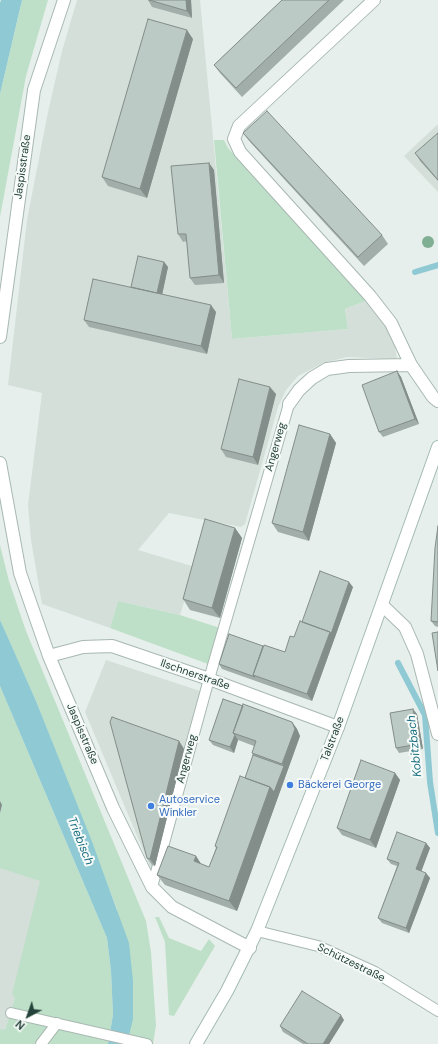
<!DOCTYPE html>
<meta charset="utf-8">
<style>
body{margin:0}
#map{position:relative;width:438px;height:1044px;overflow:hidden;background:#e6efeb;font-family:"DM Sans",sans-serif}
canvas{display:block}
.north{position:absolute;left:8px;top:996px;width:40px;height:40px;-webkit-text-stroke:3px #f7fbf9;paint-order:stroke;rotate:221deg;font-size:11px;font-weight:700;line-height:16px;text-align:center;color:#24423a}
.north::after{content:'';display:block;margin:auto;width:14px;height:18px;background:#24423a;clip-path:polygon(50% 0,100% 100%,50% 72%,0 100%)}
</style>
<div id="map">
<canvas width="438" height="1044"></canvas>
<div class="north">N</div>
</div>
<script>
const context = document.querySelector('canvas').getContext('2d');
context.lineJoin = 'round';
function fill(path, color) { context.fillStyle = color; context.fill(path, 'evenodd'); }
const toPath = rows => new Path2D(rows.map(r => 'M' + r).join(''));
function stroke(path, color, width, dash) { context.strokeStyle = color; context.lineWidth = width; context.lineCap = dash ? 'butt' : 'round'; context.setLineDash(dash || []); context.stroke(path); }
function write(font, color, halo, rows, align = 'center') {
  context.font = font + ' "DM Sans",sans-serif'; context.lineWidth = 4; context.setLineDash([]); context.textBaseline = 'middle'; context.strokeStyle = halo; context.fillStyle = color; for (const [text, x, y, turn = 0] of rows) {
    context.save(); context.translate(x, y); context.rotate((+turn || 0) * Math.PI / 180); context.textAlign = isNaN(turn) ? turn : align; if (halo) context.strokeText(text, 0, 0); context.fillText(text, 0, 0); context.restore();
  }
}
const built = toPath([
 [77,0,200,0,232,339,348,329,345,309,368,300,393,337,397,359,347,357,323,363,298,376,286,390,278,407,245,524,241,527,169,513,138,550,195,567,180,615,118,601,110,628,42,604,31,540,28,505,42,393,8,385,27,220,48,112,62,51],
 [438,124,438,192,404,156],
 [106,660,200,691,155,868,151,869,85,712],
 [0,778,55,879,5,1030,0,1038]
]);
const green = toPath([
 [22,0,48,0,26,76,0,217,0,94],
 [214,140,224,140,228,148,368,300,345,309,348,329,232,339],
 [0,545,9,581,26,631,146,921,151,952,156,1025,153,1044,127,1044,117,909,36,701,4,631,0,620],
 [118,601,180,615,220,628,208,664,110,628],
 [0,686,107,938,111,971,113,1015,108,1044,0,1044,0,1029,5,1030,15,998,12,994,40,881,0,868,0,813,2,805,0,804],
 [155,917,159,917,169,938,201,951,209,939,215,946,174,1016,169,1015,165,942]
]);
const water = toPath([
 [1,0,22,0,0,94,0,3],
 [0,620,36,701,91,839,129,943,133,981,133,1019,127,1044,108,1044,113,1015,111,971,107,938,0,686]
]);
const stream = toPath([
 [415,272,438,265],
 [398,663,425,715,430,782,438,833]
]);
const lane = toPath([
 [152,887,209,679,289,404],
 [257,931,318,946,375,972,438,1011],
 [11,1013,147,1044],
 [41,1044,57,1023]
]);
const street = toPath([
 [374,0,239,126,234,139,240,152,370,296,391,323,411,365,433,397,438,401],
 [0,337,34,90,64,0],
 [289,404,299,390,312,378,327,369,349,366,411,365],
 [0,463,20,573,49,656,113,808,152,887,172,907,250,948],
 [382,605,405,627,417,654,438,734],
 [49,656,83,647,112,646,209,679,338,727]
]);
const secondary = toPath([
 [196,1044,227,991,257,931,338,727,438,447]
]);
const trees = [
 [428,242]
];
const wall = toPath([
 [148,0,191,0,192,18,152,7],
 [282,0,344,0,242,97,220,73,214,65],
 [193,39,147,198,108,186,102,177],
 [243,133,382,235,388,244,364,266,250,142],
 [438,133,438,181,420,161,415,153],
 [209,163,214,170,224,283,195,285,190,278,187,241,183,242,178,234],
 [164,262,168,267,162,294,216,312,207,354,89,327,84,320,131,287],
 [397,371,401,377,419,424,383,437,379,432],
 [276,394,258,465,226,457,221,449],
 [330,434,336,443,309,541,278,532,272,523],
 [438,526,438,627,435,626,431,621],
 [235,528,242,538,220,618,190,610,183,599],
 [353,587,312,701,222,669,219,664,263,646,285,652,294,637,302,622],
 [223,699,292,722,297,729,300,736,237,911,165,885,157,875,196,856,201,864,209,867,216,848,215,846,245,778,253,755,252,753,254,746,238,740,234,753,213,745,209,740],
 [417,714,423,749,399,753,396,748],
 [179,741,184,749,155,866,152,865,147,858],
 [395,773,400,780,376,848,342,835,337,828],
 [426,843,430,848,421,871,430,878,409,933,382,923,378,918,397,866,391,864,387,859],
 [344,1020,329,1044,303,1044,283,1032,280,1026]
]);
const shadedWall = toPath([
 [186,0,191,0,192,18,187,11],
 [187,30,193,39,147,198,140,189],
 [209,163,214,170,224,283,219,275],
 [164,262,168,267,161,300,157,295],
 [211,305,216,312,207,354,201,346],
 [397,371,401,377,419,424,415,419],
 [270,387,276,394,258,465,253,457],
 [330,434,336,443,309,541,303,532],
 [235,528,242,538,220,618,212,608],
 [349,582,353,587,312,701,307,694,330,632],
 [413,709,417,714,423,749,419,744],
 [292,722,297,729,300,736,237,911,229,901,270,787,284,766,282,764],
 [235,735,238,740,234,753,230,747],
 [179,741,184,749,155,866,150,859],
 [395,773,400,780,376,848,370,840],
 [0,801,2,805,0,813],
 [426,843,430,848,420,875,416,869],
 [196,856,203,867,194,861],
 [426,873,430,878,409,933,406,928],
 [341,1015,344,1020,329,1044,323,1044]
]);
const building = toPath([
 [149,0,186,0,187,11,149,0],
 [282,0,329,0,236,88,214,65,282,0],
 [148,19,187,30,140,189,102,177,148,19],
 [267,111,382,235,358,257,243,133,267,111],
 [438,133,438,180,415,153,438,133],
 [209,163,219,275,190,278,186,234,178,234,171,166,209,163],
 [138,256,164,262,157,293,131,287,138,256],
 [93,279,211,305,201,346,84,320,93,279],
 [397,371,415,419,379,432,362,385,397,371],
 [239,379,270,387,253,457,221,449,239,379],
 [299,425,330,434,303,532,272,523,299,425],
 [205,519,235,528,212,608,183,599,205,519],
 [438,526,438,622,431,621,435,548,438,526],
 [320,571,349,582,331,634,330,632,302,622,320,571],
 [300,621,330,632,307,694,253,675,264,645,285,652,290,636,294,637,300,621],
 [438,632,438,671,432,633,438,632],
 [229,634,263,646,253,675,255,677,219,664,229,634],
 [223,699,243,706,233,733,235,735,230,747,209,740,223,699],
 [243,704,292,722,295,729,282,764,252,753,256,741,233,733,243,704],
 [413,709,419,744,396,748,390,713,413,709],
 [112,717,179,741,150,859,147,858,110,722,112,717],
 [253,755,284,766,274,792,270,787,245,778,253,755],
 [361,760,395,773,370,840,337,828,361,760],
 [240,776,270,787,229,901,157,875,168,846,196,856,194,861,209,867,217,847,215,846,240,776],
 [397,832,426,843,416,869,426,873,406,928,378,918,399,863,387,859,397,832],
 [302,991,341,1015,323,1044,308,1044,280,1026,302,991]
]);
const markers = [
 [290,785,4,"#3f7fe0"],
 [151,806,4,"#3f7fe0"]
];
const streetNames = [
 ["Jaspisstraße",23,167,-82],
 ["Angerweg",276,447,-74],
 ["Ilschnerstraße",195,675,19],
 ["Jaspisstraße",82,734,67],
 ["Talstraße",333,739,-69],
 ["Angerweg",187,759,-75],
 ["Schützestraße",351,963,26]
];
const shopNames = [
 ["Bäckerei George",298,785],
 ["Autoservice",159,800],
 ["Winkler",159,813]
];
const waterNames = [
 ["Kobitzbach",415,746,-96],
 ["Triebisch",80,841,68]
];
fill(built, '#d4dfda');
fill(green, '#bfe0c8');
fill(water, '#8ec9d4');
stroke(stream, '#8ec9d4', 6);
stroke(lane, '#a8b8b2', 12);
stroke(street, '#a8b8b2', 14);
stroke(secondary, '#a4bbb3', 14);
stroke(lane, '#fff', 10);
stroke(street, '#fff', 12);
stroke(secondary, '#fff', 12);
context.fillStyle = '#80af93';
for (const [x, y] of trees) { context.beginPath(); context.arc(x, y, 6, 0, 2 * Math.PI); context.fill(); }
fill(wall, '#a1aea9');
fill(shadedWall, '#838d89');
fill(building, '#bbcac4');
stroke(building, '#838d89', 1);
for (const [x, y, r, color] of markers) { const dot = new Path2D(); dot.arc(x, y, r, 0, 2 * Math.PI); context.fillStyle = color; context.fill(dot); stroke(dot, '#f7fbf9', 1.5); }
write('11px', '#24423a', '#f7fbf9', streetNames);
write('11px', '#366cbe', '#f7fbf9', shopNames, 'left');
write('italic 12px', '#1c6f80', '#f7fbf9', waterNames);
</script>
